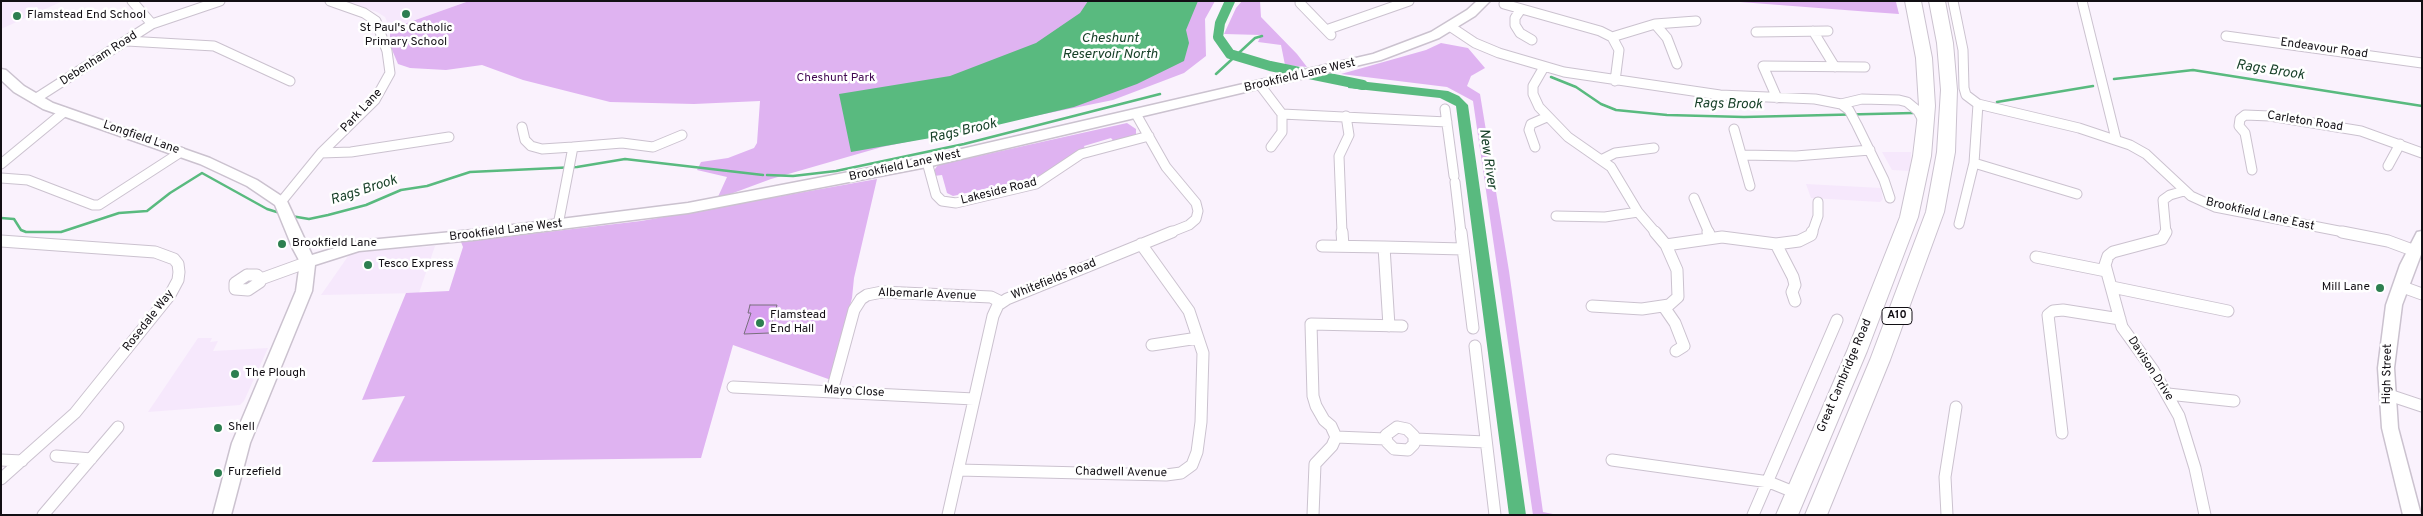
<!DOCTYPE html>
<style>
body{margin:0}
#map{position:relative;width:2423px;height:516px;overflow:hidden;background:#faf2fd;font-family:Overpass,sans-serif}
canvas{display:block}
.frame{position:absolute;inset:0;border:2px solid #120f14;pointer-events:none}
</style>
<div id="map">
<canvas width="2423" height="516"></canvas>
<div class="frame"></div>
</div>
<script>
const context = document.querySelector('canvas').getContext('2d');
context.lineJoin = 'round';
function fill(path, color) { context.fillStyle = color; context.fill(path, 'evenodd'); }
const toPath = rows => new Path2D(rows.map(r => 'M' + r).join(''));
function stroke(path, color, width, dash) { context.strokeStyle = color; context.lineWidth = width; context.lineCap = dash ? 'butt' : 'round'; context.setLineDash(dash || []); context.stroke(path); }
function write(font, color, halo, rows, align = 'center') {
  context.font = font + ' Overpass,sans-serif'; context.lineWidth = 5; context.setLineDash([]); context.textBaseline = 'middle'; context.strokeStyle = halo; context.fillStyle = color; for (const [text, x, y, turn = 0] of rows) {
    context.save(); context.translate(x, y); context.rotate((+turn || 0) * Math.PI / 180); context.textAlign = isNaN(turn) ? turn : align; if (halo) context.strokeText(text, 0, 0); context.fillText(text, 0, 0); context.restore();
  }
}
const built = toPath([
 [1,1,63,1,1,29],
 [344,1,469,1,390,29,385,17,377,12],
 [1882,152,1911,152,1910,171,1892,170],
 [1806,184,1881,188,1883,199,1880,202,1811,198],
 [435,246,419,293,321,295,351,252],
 [198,338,212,338,210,342,218,341,213,351,268,348,244,401,240,405,148,412]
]);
const green = toPath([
 [469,1,1215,1,1205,19,1206,56,1184,73,1113,100,882,147,771,179,717,199,727,177,697,170,701,162,728,158,754,148,757,143,760,101,694,104,610,102,523,80,482,65,446,70,410,68,398,64,390,45,390,29],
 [1242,1,1260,1,1261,17,1297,54,1307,67,1285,65,1281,45,1258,42,1261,35,1224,34,1236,8],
 [1727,1,1896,2,1899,14,1871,12],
 [1441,43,1468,48,1485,68,1471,76,1467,86,1480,94,1509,271,1543,512,1558,515,1533,515,1473,101,1447,87,1341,74,1426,50],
 [1127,123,1136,129,1136,136,1115,143,1111,138,1084,146,1085,149,1053,172,1027,184,1023,180,953,196,947,193,942,175,934,176,935,169,938,165],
 [877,179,854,278,852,298,831,380,733,345,701,458,372,462,405,396,362,400,406,293,449,291,463,247,461,242,641,221]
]);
const water = toPath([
 [1088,1,1198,1,1186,30,1189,43,1184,61,1137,84,1074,107,976,130,851,152,839,94,950,76,1036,43,1080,13],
 [1350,80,1448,91,1459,96,1468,105,1526,515,1509,515,1456,106,1440,98,1348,88]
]);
const stream = toPath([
 [1216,74,1255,38,1262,36],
 [1551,77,1576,87,1601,104,1616,110,1667,115,1744,117,1913,113],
 [2114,79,2193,70,2422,106],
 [1997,102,2093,86],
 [767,175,793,176,836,171,964,144,1160,94],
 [291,216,309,219,328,215,366,205,401,190,427,186,470,172,577,167,625,159,763,175],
 [1,218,14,219,21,230,26,232,61,232,119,213,147,211,170,193,202,173,267,209,280,213]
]);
const canal = toPath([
 [1230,1,1220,23,1218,37,1230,54,1270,66,1363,85]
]);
const building = toPath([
 [750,305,777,305,769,333,744,334,751,313,748,313,750,305]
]);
const streetFar1 = toPath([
 [132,1,152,24],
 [1953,1,1963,50,1964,88,1966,95,1978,104,2079,128,2130,145,2146,154,2191,196,2215,207,2349,233],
 [2082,1,2116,139],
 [1300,3,1331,35],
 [1504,4,1600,31,1612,37,1619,50,1615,81],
 [1521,9,1515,18,1515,25,1520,33,1532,40],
 [1655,24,1667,38,1677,64],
 [1451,27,1475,43,1499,53,1564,72,1720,95,1815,99,1841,104,1862,99,1899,100,1907,102,1918,111,1924,122],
 [1326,30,1409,1],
 [1813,31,1835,67],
 [1756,32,1828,31],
 [2226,36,2422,63],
 [1612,37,1655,24,1696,21],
 [127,41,214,46,290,81],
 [1544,67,1533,86,1533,94,1539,107,1568,137,1611,167,1638,212,1656,233],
 [1260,85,1282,114,1447,122],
 [1777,98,1763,66,1865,67],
 [35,99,152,24,220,1],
 [1841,104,1849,110,1857,125,1884,180,1890,198],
 [1445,109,1454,176],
 [1136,114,1166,167,1196,203,1198,211,1196,219,1189,225,1169,233],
 [522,127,525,140,531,146,542,149,573,147,558,225],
 [1734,129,1750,186],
 [573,147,622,143,653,147,682,135],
 [1271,147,1282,132,1282,114],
 [1535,147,1529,130,1531,124,1547,117],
 [321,153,351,152,449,137],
 [1742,155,1796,156,1870,150],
 [1603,159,1615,153,1654,148],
 [927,162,936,195,942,201,956,203,1036,184,1081,154,1149,136],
 [1974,163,2077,194],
 [1,164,64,112],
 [2388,166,2400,144],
 [2252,170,2245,133,2239,126,2240,119,2245,115,2270,116,2361,131,2422,153],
 [1,178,28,180,93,205,99,205,181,152],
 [1455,182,1461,233],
 [1694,198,1709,233],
 [281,202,321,153,375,100,390,73,387,51,376,21,364,13,330,1],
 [1556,216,1605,217,1638,212],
 [1959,224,1974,163,1978,104],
 [1342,233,1339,156,1349,135,1346,116],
 [1812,233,1818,216,1818,202],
 [2166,233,2163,200,2170,195,2184,191]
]);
const street = toPath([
 [1342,232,1343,246],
 [1461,232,1473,328],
 [1708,232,1711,238],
 [2166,232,2162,239,2113,252,2108,256,2105,265,2122,327,2153,370,2179,416,2195,468,2205,515],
 [2342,232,2388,241,2415,251],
 [1,241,155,252,174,259,178,264,179,272,178,280,170,295,75,413,1,479],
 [1776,244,1799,241,1811,235,1812,232],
 [1666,245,1722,237,1776,244,1793,277,1795,285,1792,292,1795,301],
 [1322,246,1384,247,1389,326],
 [1384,247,1463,249],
 [2036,257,2106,271],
 [247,275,257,275,261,279,260,282,248,290,235,289,235,283,247,275],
 [261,279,308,262],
 [2400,286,2422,294],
 [2112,287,2228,311],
 [1592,306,1642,309,1669,305,1678,297,1677,270,1666,245,1655,232],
 [1664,307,1675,323,1684,346,1676,351],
 [1152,345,1198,338],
 [1475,346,1495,515],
 [733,387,974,399],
 [832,391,854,310,861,299,867,295,882,292,991,297,1001,302],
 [2168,394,2234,401],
 [2386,394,2422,406],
 [1397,427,1407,429,1414,436,1414,444,1408,450,1394,449,1387,442,1386,435,1397,427],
 [2062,433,2048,315,2053,311,2063,310,2120,319],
 [1336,437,1386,439],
 [1415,439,1486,442],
 [56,456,91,459],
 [1,460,22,461],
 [1612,460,1769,482,1796,493],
 [958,470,1166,475,1181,473,1192,465,1197,452,1201,422,1203,353,1189,311,1141,244],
 [43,515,118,427],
 [948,515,993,316,998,305,1007,299,1172,232],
 [1313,515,1315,464,1332,446,1336,437,1331,426,1324,420,1316,406,1313,396,1311,324,1402,326],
 [1753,515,1837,320],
 [1947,515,1945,477,1956,407]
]);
const secondary = toPath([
 [1477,1,1490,1,1475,16,1439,38,1381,60,927,167,688,213,473,240,359,251,315,265,312,291,250,443,231,515,213,515,232,443,296,291,300,262,293,249,275,205,247,186,200,164,43,109,14,92,1,80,1,69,6,70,24,86,53,103,210,158,257,180,286,199,312,255,358,241,473,230,688,203,927,157,1373,54,1431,32,1467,10,1477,1],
 [2422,231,2422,252,2402,305,2394,368,2398,428,2421,515,2403,515,2382,428,2378,368,2386,305,2400,265,2417,232,2422,231]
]);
const highway = toPath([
 [1905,1,1921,1,1932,58,1935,106,1931,156,1918,217,1867,351,1798,515,1776,515,1847,351,1900,217,1913,156,1919,106,1916,58,1905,1],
 [1929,1,1945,1,1953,43,1957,90,1955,152,1944,212,1890,360,1827,515,1805,515,1870,360,1926,212,1937,152,1941,90,1937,43,1929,1]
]);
const markers = [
 [406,14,5,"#2d7f50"],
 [17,16,5,"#2d7f50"],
 [282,244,5,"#2d7f50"],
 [368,265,5,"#2d7f50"],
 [2380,288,5,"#2d7f50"],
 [760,323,5,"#2d7f50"],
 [235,374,5,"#2d7f50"],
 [218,428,5,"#2d7f50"],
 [218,473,5,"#2d7f50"]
];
const shields = [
 [1897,316,30]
];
const shieldNames = [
 ["A10",1897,316]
];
const poiNames = [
 ["Flamstead End School",27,16],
 ["St Paul's Catholic",406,29,"center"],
 ["Primary School",406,43,"center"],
 ["Brookfield Lane",292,244],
 ["Tesco Express",378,265],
 ["Mill Lane",2370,288,"right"],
 ["Flamstead",770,316],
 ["End Hall",770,330],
 ["The Plough",245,374],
 ["Shell",228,428],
 ["Furzefield",228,473]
];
const streetNames = [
 ["Endeavour Road",2324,49,8],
 ["Debenham Road",99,59,-33],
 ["Brookfield Lane West",1300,76,-13],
 ["Park Lane",362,111,-47],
 ["Carleton Road",2305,122,9],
 ["Longfield Lane",141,138,19],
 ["Brookfield Lane West",905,166,-12],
 ["Lakeside Road",999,192,-14],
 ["Brookfield Lane East",2260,215,13],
 ["Brookfield Lane West",506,231,-7],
 ["Whitefields Road",1054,280,-22],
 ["Albemarle Avenue",927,295,2],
 ["Rosedale Way",149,321,-52],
 ["Davison Drive",2150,369,57],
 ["High Street",2388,374,-89],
 ["Great Cambridge Road",1845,376,-67],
 ["Mayo Close",854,392,3],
 ["Chadwell Avenue",1121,473,1]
];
const parkNames = [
 ["Cheshunt Park",836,79]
];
const waterNames = [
 ["Cheshunt",1110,39],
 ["Reservoir North",1110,55],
 ["Rags Brook",2270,71,9],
 ["Rags Brook",1728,105,1],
 ["Rags Brook",963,132,-13],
 ["New River",1487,159,82],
 ["Rags Brook",364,191,-18]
];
fill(built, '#f6e8fc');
fill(green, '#dfb3f1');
fill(water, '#59ba7f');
stroke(stream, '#59ba7f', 2.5);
stroke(canal, '#59ba7f', 10);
fill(building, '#d79eef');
stroke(building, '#78707c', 1);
stroke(streetFar1, '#cbc2cf', 11);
stroke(street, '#cbc2cf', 13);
stroke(secondary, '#cbc2cf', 3);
stroke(highway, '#cbc2cf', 2);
stroke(streetFar1, '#fff', 9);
stroke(street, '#fff', 11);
fill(secondary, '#fff');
fill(highway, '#fff');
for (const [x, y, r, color] of markers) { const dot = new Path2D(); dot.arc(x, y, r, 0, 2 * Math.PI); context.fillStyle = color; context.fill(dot); stroke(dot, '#fff', 2); }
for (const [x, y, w] of shields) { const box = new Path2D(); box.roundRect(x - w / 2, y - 8.5, w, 17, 4); context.fillStyle = '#fff'; context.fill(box); stroke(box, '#120f14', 1); }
write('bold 11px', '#120f14', null, shieldNames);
write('12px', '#120f14', '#fff', poiNames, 'left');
write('12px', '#120f14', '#fff', streetNames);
write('12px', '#400751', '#fff', parkNames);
write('italic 14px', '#184129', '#fff', waterNames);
</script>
